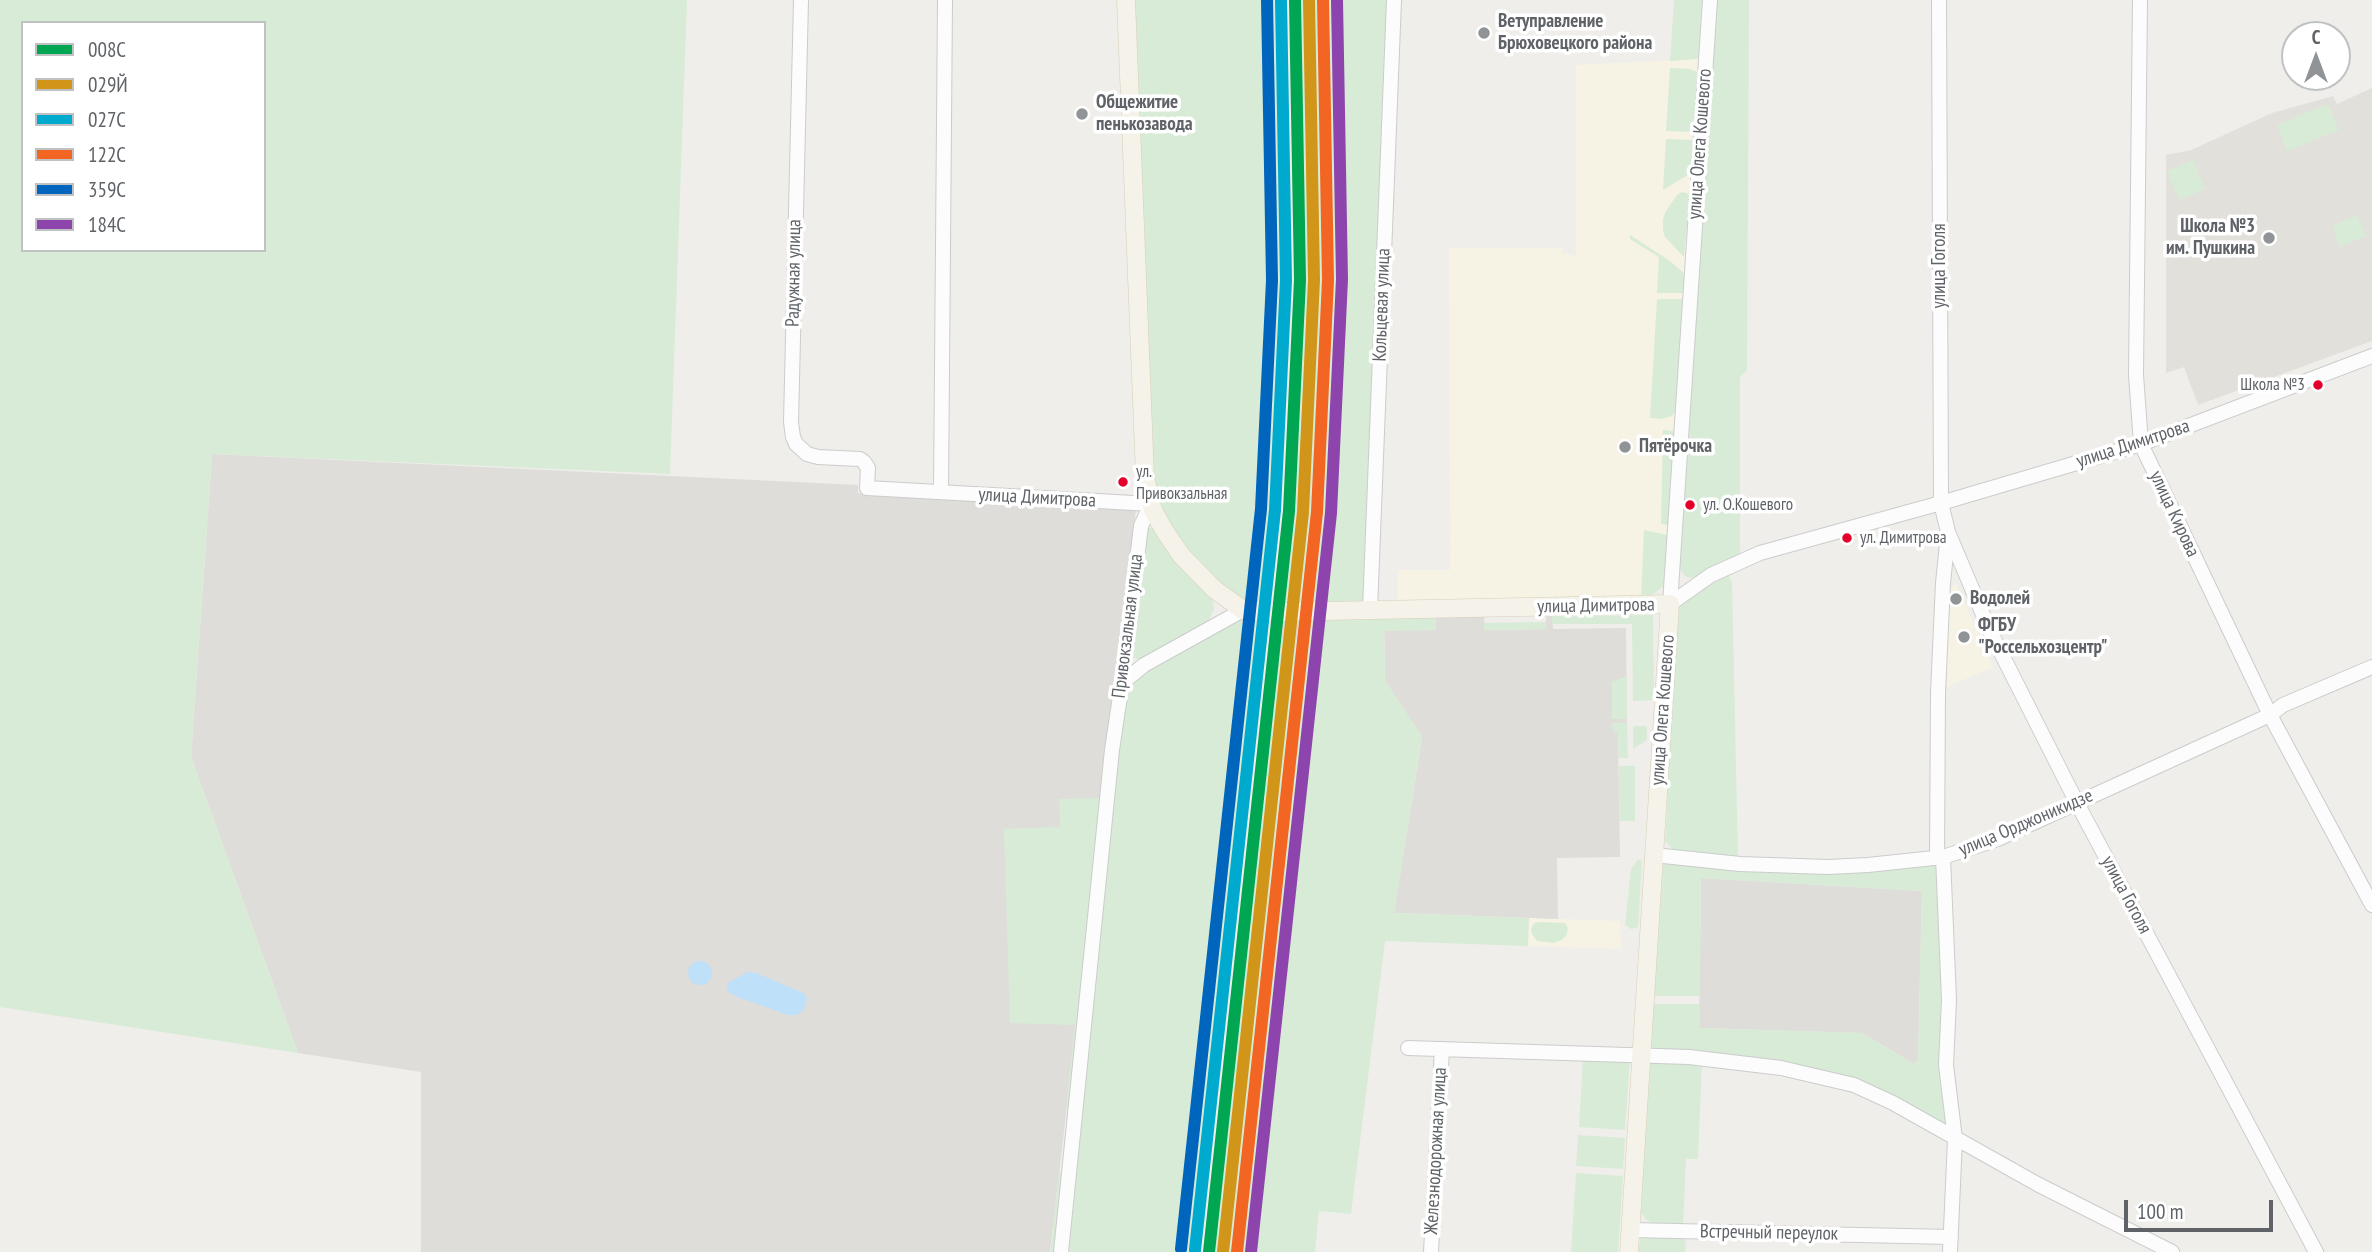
<!DOCTYPE html>
<meta charset="utf-8">
<style>
body{margin:0}
#map{position:relative;width:2372px;height:1252px;overflow:hidden;background:#efeeea;font-family:"PT Sans Narrow",sans-serif}
canvas{display:block}
.legend{position:absolute;left:21px;top:21px;width:245px;height:231px;box-sizing:border-box;background:#fff;border:2px solid #bfc1c3;margin:0;padding:9px 12px;list-style:none;font-size:21px;color:#5f6368}
.legend li{display:flex;align-items:center;gap:14px;height:35px}
.legend b{width:35px;border:2px solid #bfc1c3}
.north{position:absolute;left:2281px;top:21px;width:70px;height:70px;box-sizing:border-box;background:#fff;border:2px solid #bfc1c3;border-radius:50%;rotate:0deg;font-size:19px;font-weight:700;line-height:28px;text-align:center;color:#5f6368}
.north::after{content:'';display:block;margin:auto;width:24px;height:32px;background:#919496;clip-path:polygon(50% 0,100% 100%,50% 72%,0 100%)}
.scale{position:absolute;left:2124px;top:1200px;width:149px;height:32px;box-sizing:border-box;border:4px solid #5f6368;border-top:0;padding-left:9px;font-size:21px;line-height:24px;white-space:nowrap;color:#5f6368;-webkit-text-stroke:5px #fff;paint-order:stroke}
</style>
<div id="map">
<canvas width="2372" height="1252"></canvas>
<ul class="legend">
<li><b style="height:9px;background:#00a651"></b>008С</li>
<li><b style="height:9px;background:#d1951a"></b>029Й</li>
<li><b style="height:9px;background:#00a9ce"></b>027С</li>
<li><b style="height:9px;background:#f26522"></b>122С</li>
<li><b style="height:9px;background:#0065bd"></b>359С</li>
<li><b style="height:9px;background:#8e44ad"></b>184С</li>
</ul>
<div class="north">С</div>
<div class="scale">100 m</div>
</div>
<script>
const context = document.querySelector('canvas').getContext('2d');
context.lineJoin = 'round';
function fill(path, color) { context.fillStyle = color; context.fill(path, 'evenodd'); }
const toPath = rows => new Path2D(rows.map(r => 'M' + r).join(''));
function stroke(path, color, width, dash) { context.strokeStyle = color; context.lineWidth = width; context.lineCap = dash ? 'butt' : 'round'; context.setLineDash(dash || []); context.stroke(path); }
function write(font, color, halo, rows, align = 'center') {
  context.font = font + ' "PT Sans Narrow",sans-serif'; context.lineWidth = 7; context.setLineDash([]); context.textBaseline = 'middle'; context.strokeStyle = halo; context.fillStyle = color; for (const [text, x, y, turn = 0] of rows) {
    context.save(); context.translate(x, y); context.rotate((+turn || 0) * Math.PI / 180); context.textAlign = isNaN(turn) ? turn : align; if (halo) context.strokeText(text, 0, 0); context.fillText(text, 0, 0); context.restore();
  }
}
const commercial = toPath([
 [1698,59,1664,586,1651,596,1398,601,1398,570,1450,570,1449,248,1562,248,1563,253,1576,256,1576,65],
 [1957,585,1993,667,1942,689,1945,590],
 [1529,918,1620,921,1621,949,1528,946]
]);
const industrial = toPath([
 [212,454,858,485,858,493,1136,509,1050,1252,421,1252,421,1072,298,1053,191,757],
 [1484,616,1485,630,1546,629,1546,616,1552,616,1553,629,1626,628,1627,734,1618,735,1620,857,1557,858,1558,919,1394,913,1422,737,1385,681,1384,617],
 [1314,618,1302,640,1278,639,1280,619],
 [1701,878,1922,891,1918,1061,1914,1064,1862,1033,1699,1028]
]);
const education = toPath([
 [2372,88,2372,341,2198,405,2184,367,2166,373,2166,155,2191,150,2272,113,2333,96,2337,104]
]);
const green = toPath([
 [0,0,687,0,670,474,212,454,191,757,298,1053,0,1007],
 [23,23,264,23,264,250,23,250],
 [1135,0,1283,0,1287,323,1279,472,1267,604,1246,602,1235,596,1197,564,1160,514,1149,465],
 [1298,0,1390,0,1367,602,1284,604,1296,454,1301,341,1303,230],
 [1674,0,1702,0,1698,59,1670,61],
 [1715,0,1749,0,1747,370,1740,377,1740,555,1698,576,1690,578,1685,576,1679,568],
 [1670,68,1690,69,1697,72,1694,132,1666,131],
 [2328,104,2339,130,2287,151,2277,125],
 [1666,139,1693,140,1691,173,1663,190],
 [2193,160,2205,189,2179,200,2167,171],
 [1682,192,1690,194,1684,257,1665,237,1663,231,1663,219,1666,211,1677,195],
 [2357,215,2366,236,2340,247,2332,226],
 [1630,235,1670,261,1685,274,1683,293,1657,293,1659,257,1630,239],
 [1657,299,1683,299,1675,412,1672,416,1661,419,1650,418],
 [1663,430,1674,431,1668,525,1661,524],
 [1149,528,1153,528,1212,597,1214,609,1209,620,1142,659,1136,659,1130,653,1146,530],
 [1644,530,1667,535,1664,586,1651,596,1641,596],
 [1728,575,1732,582,1738,857,1675,852,1665,841,1678,609,1685,599],
 [1653,615,1654,700,1633,701,1632,624,1552,624,1552,616],
 [1244,617,1265,617,1197,1252,1069,1252,1114,785,1128,691,1131,684,1142,672],
 [1436,617,1436,630,1384,631,1385,681,1422,736,1394,913,1529,918,1528,946,1385,941,1351,1214,1319,1211,1315,1252,1212,1252,1278,639,1302,640,1314,618],
 [1546,622,1546,629,1484,630,1484,623],
 [1627,676,1627,719,1612,719,1612,682],
 [1612,723,1627,723,1628,758,1619,758,1618,734,1613,731],
 [1633,726,1647,726,1647,740,1633,749],
 [1619,766,1635,766,1635,821,1619,821],
 [1102,798,1071,1107,1066,1107,1075,1025,1010,1023,1004,829,1060,827,1059,799],
 [1638,859,1642,861,1638,927,1631,929,1625,925,1631,869],
 [1930,862,1938,865,1947,1127,1792,1064,1699,1051,1650,1050,1653,1004,1699,1004,1700,1028,1862,1033,1914,1064,1918,1060,1922,891,1701,878,1700,996,1654,996,1663,863],
 [1541,922,1565,923,1568,928,1567,934,1562,940,1554,943,1537,941,1532,934,1531,929,1534,923],
 [1583,1059,1630,1060,1625,1130,1579,1127],
 [1649,1060,1702,1062,1698,1159,1686,1159,1683,1226,1654,1224,1647,1220,1641,1213],
 [1578,1135,1625,1138,1623,1169,1576,1166],
 [1059,1172,1064,1174,1055,1252,1050,1252],
 [1576,1173,1623,1176,1618,1252,1571,1252],
 [1686,1235,1685,1252,1638,1252,1641,1236]
]);
const water = toPath([
 '688 973a12 12 0 1 1 24 0a12 12 0 1 1-24 0Z',
 [747,972,757,973,805,994,807,999,804,1009,798,1015,788,1015,737,997,728,992,727,989,728,983]
]);
const minor = toPath([
 [801,0,791,422,793,437,796,444,807,454,818,457,860,459,864,462,868,468,867,488,1151,504,1141,526,1122,683,1112,750,1061,1252],
 [1939,0,1941,503,1948,532,1990,631,2077,803,2316,1252],
 [2140,0,2136,375,2141,444,2270,715,2372,905],
 [941,492,945,0],
 [1670,604,1711,575,1760,553,1941,503,2141,444,2372,356],
 [1670,604,1710,0],
 [1370,610,1394,0],
 [1122,683,1144,665,1243,610],
 [1654,855,1740,864,1828,867,1868,865,1943,857,1998,839,2270,715,2283,705,2372,667],
 [1937,857,1938,693,1943,583,1948,534],
 [1943,857,1949,1000,1946,1065,1955,1139,1950,1252],
 [1408,1048,1689,1057,1781,1068,1854,1085,1893,1103,2039,1185,2172,1252],
 [1630,1230,1951,1237],
 [1431,1252,1442,1049]
]);
const major = toPath([
 [1126,0,1145,477,1153,510,1164,530,1181,555,1214,589,1243,610,1277,612,1670,604,1629,1252]
]);
const rail1 = toPath([
 [1209,1252,1289,511,1300,280,1295,0]
]);
const rail2 = toPath([
 [1223,1252,1303,512,1314,280,1309,0]
]);
const rail3 = toPath([
 [1195,1250,1275,510,1286,280,1281,0]
]);
const rail4 = toPath([
 [1237,1252,1317,512,1328,280,1323,0]
]);
const rail5 = toPath([
 [1181,1249,1261,509,1272,280,1267,0]
]);
const rail6 = toPath([
 [1251,1252,1331,513,1342,279,1337,0]
]);
const markers = [
 [1484,33,7,"#919496"],
 [1082,114,7,"#919496"],
 [2269,238,7,"#919496"],
 [2318,385,6,"#e4002b"],
 [1625,447,7,"#919496"],
 [1123,482,6,"#e4002b"],
 [1690,505,6,"#e4002b"],
 [1847,538,6,"#e4002b"],
 [1956,599,7,"#919496"],
 [1964,637,7,"#919496"]
];
const busNames = [
 ["Школа №3",2305,385,"right"],
 ["ул.",1136,472],
 ["Привокзальная",1136,494],
 ["ул. О.Кошевого",1703,505],
 ["ул. Димитрова",1860,538]
];
const poiNames = [
 ["Ветуправление",1498,22],
 ["Брюховецкого района",1498,44],
 ["Общежитие",1096,103],
 ["пенькозавода",1096,125],
 ["Школа №3",2255,227,"right"],
 ["им. Пушкина",2255,249,"right"],
 ["Пятёрочка",1639,447],
 ["Водолей",1970,599],
 ["ФГБУ",1978,626],
 ["\"Россельхозцентр\"",1978,648]
];
const streetNames = [
 ["улица Олега Кошевого",1700,144,-86],
 ["улица Гоголя",1940,266,-90],
 ["Радужная улица",794,273,-89],
 ["Кольцевая улица",1382,305,-88],
 ["улица Димитрова",2133,444,-18],
 ["улица Димитрова",1037,498,3],
 ["улица Кирова",2174,514,65],
 ["улица Димитрова",1596,606,-1],
 ["Привокзальная улица",1128,626,-83],
 ["улица Олега Кошевого",1663,710,-86],
 ["улица Орджоникидзе",2026,823,-23],
 ["улица Гоголя",2126,895,62],
 ["Железнодорожная улица",1436,1151,-87],
 ["Встречный переулок",1769,1233,1]
];
fill(commercial, '#f7f3e4');
fill(industrial, '#dfddda');
fill(education, '#e2e0da');
fill(green, '#d8ebd6');
fill(water, '#bfe0f9');
stroke(minor, '#cbcccc', 16);
stroke(major, '#d7ceb8', 19);
stroke(minor, '#fdfcfc', 14);
stroke(major, '#f4f2e9', 18);
stroke(rail1, '#00a651', 12);
stroke(rail2, '#d1951a', 12);
stroke(rail3, '#00a9ce', 12);
stroke(rail4, '#f26522', 12);
stroke(rail5, '#0065bd', 12);
stroke(rail6, '#8e44ad', 12);
for (const [x, y, r, color] of markers) { const dot = new Path2D(); dot.arc(x, y, r, 0, 2 * Math.PI); context.fillStyle = color; context.fill(dot); stroke(dot, '#fff', 2.5); }
write('17px', '#5f6368', '#fff', busNames, 'left');
write('bold 19px', '#5f6368', '#fff', poiNames, 'left');
write('19px', '#5f6368', '#fff', streetNames);
</script>
